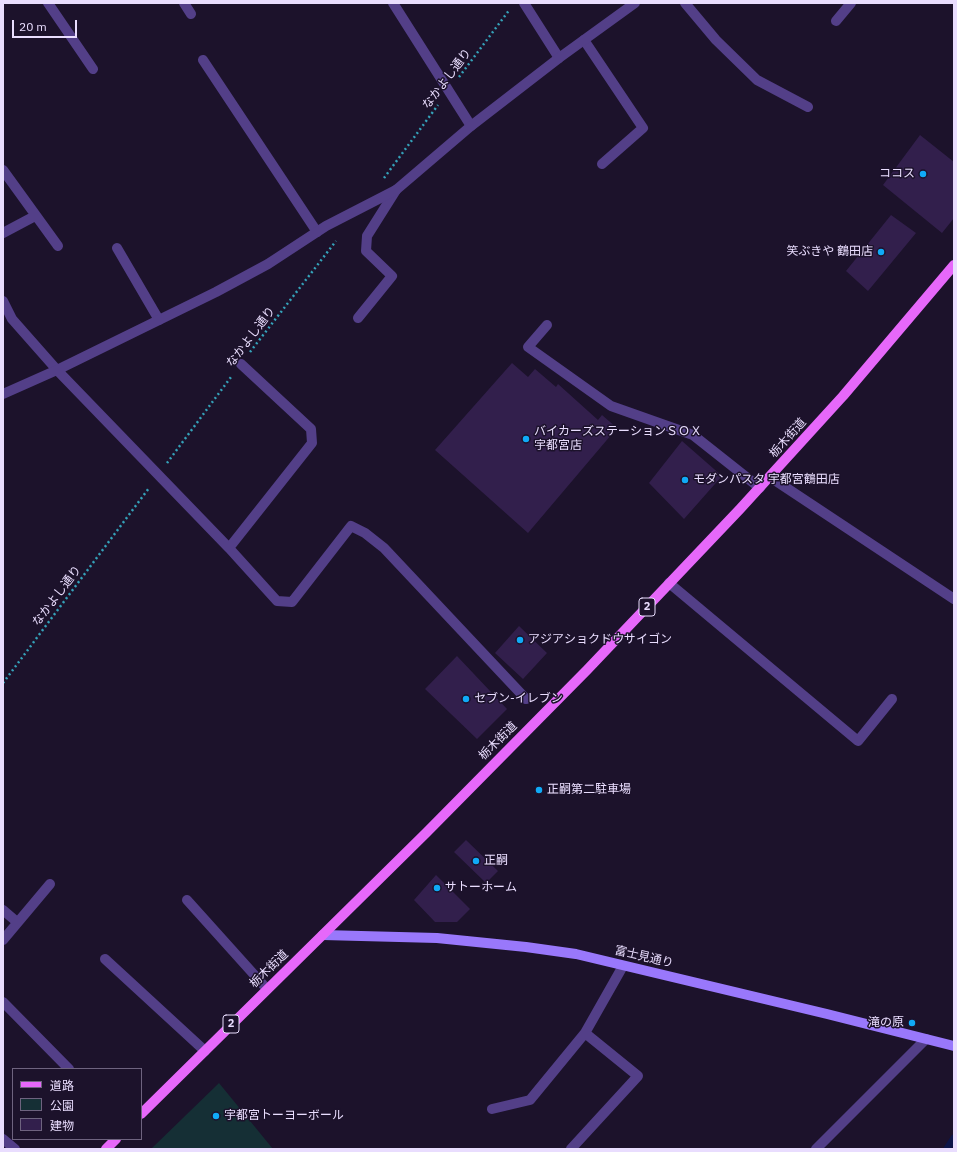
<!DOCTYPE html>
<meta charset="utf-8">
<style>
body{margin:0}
#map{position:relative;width:957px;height:1152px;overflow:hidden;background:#1c122b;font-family:"IBM Plex Sans","Noto Sans JP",sans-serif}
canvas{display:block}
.frame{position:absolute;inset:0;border:4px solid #e9ddfe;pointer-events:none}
.legend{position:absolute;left:12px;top:1068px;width:130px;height:72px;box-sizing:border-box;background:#1c122b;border:1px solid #6e637f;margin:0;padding:5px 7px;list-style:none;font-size:12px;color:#e9ddfe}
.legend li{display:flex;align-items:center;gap:8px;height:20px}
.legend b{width:20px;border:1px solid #6e637f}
.scale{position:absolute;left:12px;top:20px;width:65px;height:18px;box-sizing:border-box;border:2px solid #e9ddfe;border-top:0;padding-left:5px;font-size:12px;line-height:14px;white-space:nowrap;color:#e9ddfe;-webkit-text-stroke:3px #1c122b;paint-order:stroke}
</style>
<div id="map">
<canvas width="957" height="1152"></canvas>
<div class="frame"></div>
<ul class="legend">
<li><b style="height:5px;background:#e668fa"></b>道路</li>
<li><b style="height:11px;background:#152f35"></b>公園</li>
<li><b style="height:11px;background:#321f4c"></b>建物</li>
</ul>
<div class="scale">20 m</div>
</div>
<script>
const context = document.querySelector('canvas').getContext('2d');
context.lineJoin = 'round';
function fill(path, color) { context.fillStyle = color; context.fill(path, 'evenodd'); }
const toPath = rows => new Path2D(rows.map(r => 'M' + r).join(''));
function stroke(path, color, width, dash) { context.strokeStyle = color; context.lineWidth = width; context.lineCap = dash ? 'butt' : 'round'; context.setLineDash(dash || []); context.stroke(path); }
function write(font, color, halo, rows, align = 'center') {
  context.font = font + ' "IBM Plex Sans","Noto Sans JP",sans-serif'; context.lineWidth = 3; context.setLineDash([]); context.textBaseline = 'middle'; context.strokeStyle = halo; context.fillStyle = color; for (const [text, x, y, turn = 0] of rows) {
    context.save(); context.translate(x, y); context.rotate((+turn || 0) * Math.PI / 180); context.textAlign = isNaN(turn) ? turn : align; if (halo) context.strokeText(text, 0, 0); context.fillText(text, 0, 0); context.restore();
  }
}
const green = toPath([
 [219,1083,273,1149,151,1149]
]);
const stream = toPath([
 [947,1149,954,1138]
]);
const building = toPath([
 [920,135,954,162,954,218,942,233,883,185],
 [891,215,916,233,868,291,846,271],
 [512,363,528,377,535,369,556,387,558,384,598,420,602,415,617,428,528,533,435,450],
 [682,441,722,476,684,519,649,483],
 [519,626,547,653,523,679,495,653],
 [457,656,507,709,477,739,425,689],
 [466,840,498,871,486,883,454,852],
 [436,875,470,909,457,922,435,922,414,900]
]);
const path = toPath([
 [459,77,510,9],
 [384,178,438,105],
 [250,352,336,241],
 [167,463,231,377],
 [3,683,149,488]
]);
const lane = toPath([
 [48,3,93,69],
 [184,3,191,14],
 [393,3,471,126],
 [524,3,559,58],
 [685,3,716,40,757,80,808,107],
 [836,21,851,3],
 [584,40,643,128,602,164],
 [203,60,317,232],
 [3,170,58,246],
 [3,233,35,216],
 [117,248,159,320],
 [3,301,12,319,57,370],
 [358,318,392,276,366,251,367,236,396,190],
 [547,325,528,347,611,406,693,435,760,488],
 [187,900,267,989],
 [3,910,17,922],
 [3,940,50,884],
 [105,959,205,1051],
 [3,1002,69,1069],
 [3,1139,15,1149]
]);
const street = toPath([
 [57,370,229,548,277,601,292,602,351,526,365,533,384,548,526,699],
 [3,394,57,370,216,292,268,264,326,226,396,190,471,126,559,58,635,3],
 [770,477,954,599],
 [229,548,312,443,311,429,241,364],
 [669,583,858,741,892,699],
 [492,1109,530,1100,585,1033],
 [571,1149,638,1076,585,1033,623,966],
 [816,1149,926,1039]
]);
const secondary = toPath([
 [323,935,437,938,526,947,576,954,827,1014,954,1046]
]);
const primary = toPath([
 [141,1114,426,833,587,670,740,509,843,396,954,265],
 [106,1149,116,1139]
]);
const markers = [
 [923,174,4,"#10aaf7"],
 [881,252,4,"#10aaf7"],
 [526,439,4,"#10aaf7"],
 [685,480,4,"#10aaf7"],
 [520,640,4,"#10aaf7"],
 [466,699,4,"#10aaf7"],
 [539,790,4,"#10aaf7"],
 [476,861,4,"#10aaf7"],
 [437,888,4,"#10aaf7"],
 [912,1023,4,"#10aaf7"],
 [216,1116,4,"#10aaf7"]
];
const shields = [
 [647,607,16],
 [231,1024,16]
];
const shieldNames = [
 ["2",647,607],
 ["2",231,1024]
];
const streetNames = [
 ["なかよし通り",447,79,-53],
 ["なかよし通り",251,337,-53],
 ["栃木街道",788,438,-48],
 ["なかよし通り",57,596,-53],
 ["栃木街道",498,741,-45],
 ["富士見通り",644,957,13],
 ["栃木街道",269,969,-44]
];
const poiNames = [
 ["ココス",915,174,"right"],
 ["笑ぶきや 鶴田店",873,252,"right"],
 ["バイカーズステーションＳＯＸ",534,432],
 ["宇都宮店",534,446],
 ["モダンパスタ 宇都宮鶴田店",693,480],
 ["アジアショクドウサイゴン",528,640],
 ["セブン-イレブン",474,699],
 ["正嗣第二駐車場",547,790],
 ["正嗣",484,861],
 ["サトーホーム",445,888],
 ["滝の原",904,1023,"right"],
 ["宇都宮トーヨーボール",224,1116]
];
fill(green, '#152f35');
stroke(stream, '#0d1549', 7);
fill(building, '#321f4c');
stroke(path, '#35a3ba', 2.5, [2, 3]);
stroke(lane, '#533f88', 10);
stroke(street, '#533f88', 10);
stroke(secondary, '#9978fb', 10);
stroke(primary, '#e668fa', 10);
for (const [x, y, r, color] of markers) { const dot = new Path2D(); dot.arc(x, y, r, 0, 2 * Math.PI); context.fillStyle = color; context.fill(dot); stroke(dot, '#1c122b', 1.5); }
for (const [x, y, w] of shields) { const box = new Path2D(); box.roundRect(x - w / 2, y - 9, w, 18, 3); context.fillStyle = '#1c122b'; context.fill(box); stroke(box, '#e9ddfe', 1); }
write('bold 11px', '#e9ddfe', null, shieldNames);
write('12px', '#e9ddfe', '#1c122b', streetNames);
write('12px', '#e9ddfe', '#1c122b', poiNames, 'left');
</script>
